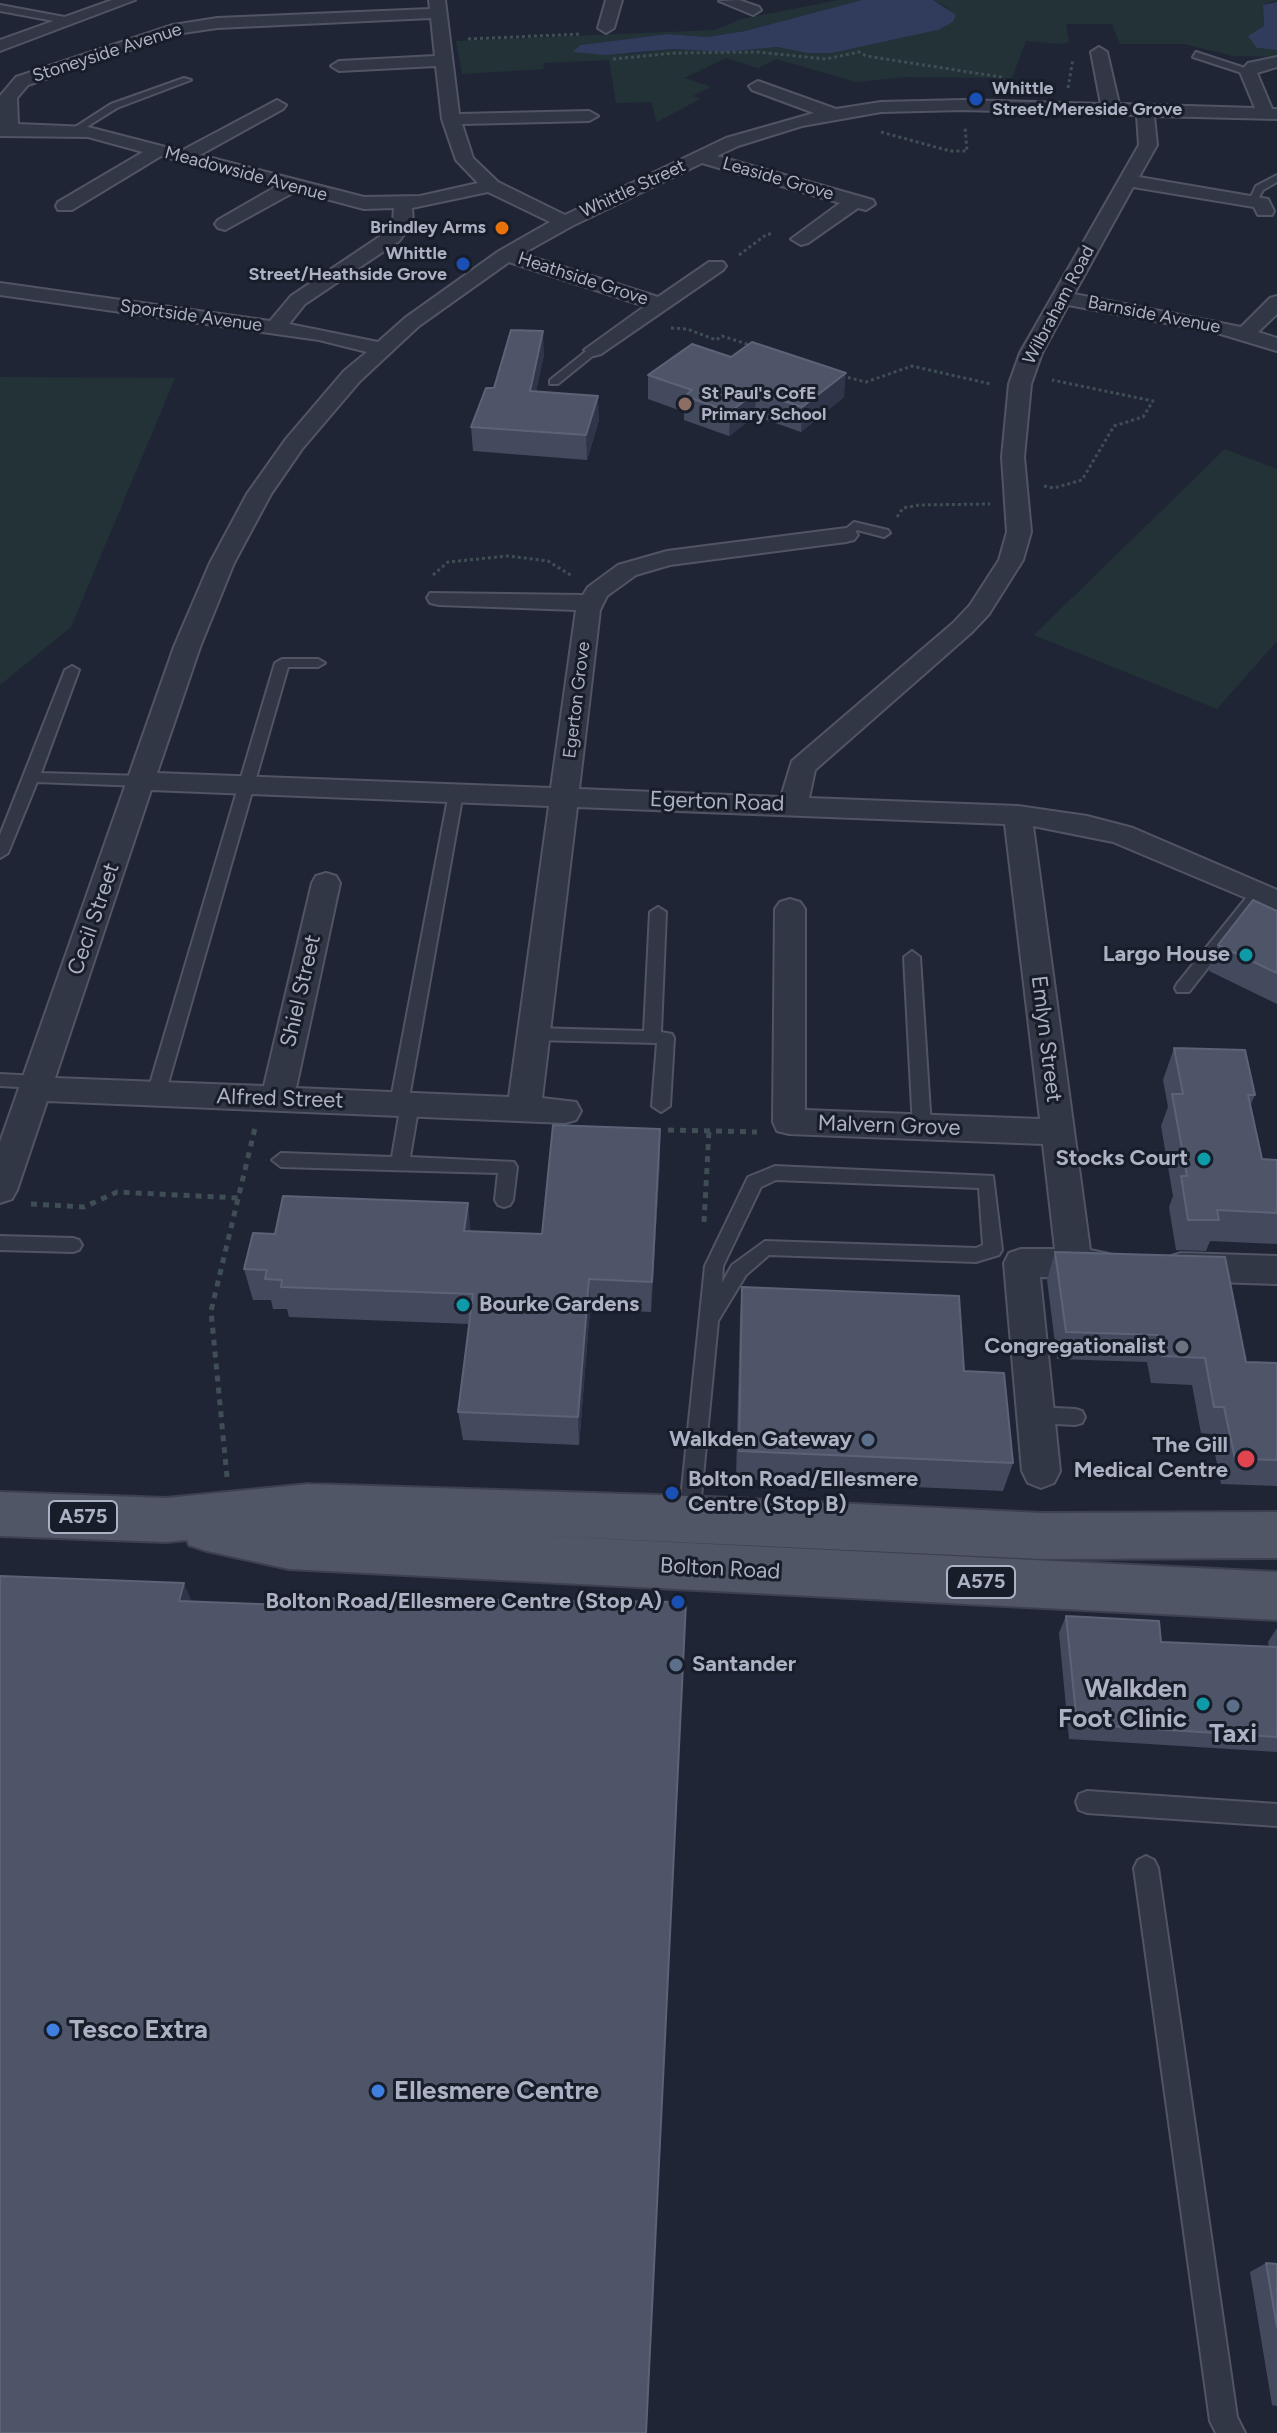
<!DOCTYPE html>
<style>
body{margin:0}
canvas{display:block;background:#1f2535}
</style>
<canvas width="1277" height="2433"></canvas>
<script>
const context = document.querySelector('canvas').getContext('2d');
context.lineJoin = 'round';
function fill(path, color) { context.fillStyle = color; context.fill(path, 'evenodd'); }
const toPath = rows => new Path2D(rows.map(r => 'M' + r).join(''));
function stroke(path, color, width, dash) { context.strokeStyle = color; context.lineWidth = width; context.lineCap = dash ? 'butt' : 'round'; context.setLineDash(dash || []); context.stroke(path); }
function write(font, color, halo, rows, align = 'center') {
  context.font = font + ' Figtree,sans-serif'; context.lineWidth = 6; context.setLineDash([]); context.textBaseline = 'middle'; context.strokeStyle = halo; context.fillStyle = color; for (const [text, x, y, turn = 0] of rows) {
    context.save(); context.translate(x, y); context.rotate((+turn || 0) * Math.PI / 180); context.textAlign = isNaN(turn) ? turn : align; if (halo) context.strokeText(text, 0, 0); context.fillText(text, 0, 0); context.restore();
  }
}
const green = toPath([
 [839,0,862,0,745,31,707,37,668,34,580,45,630,54,674,49,724,52,777,47,807,53,832,53,938,30,948,8,933,0,1277,0,1263,5,1264,27,1257,48,1277,50,1277,57,1233,56,1184,44,1120,44,1112,24,1066,24,1069,42,1061,44,1026,41,1012,78,906,77,856,82,776,59,758,68,726,58,684,78,711,87,693,96,700,99,657,122,651,102,616,103,609,60,543,63,544,69,462,74,456,41,715,30,741,19],
 [0,377,175,378,71,627,0,685],
 [1225,449,1277,469,1277,641,1217,709,1034,635]
]);
const water = toPath([
 [862,0,933,0,956,15,953,22,938,30,832,53,807,53,777,47,724,52,674,49,605,55,573,52,580,45,668,34,707,37,745,31],
 [1277,2,1277,50,1257,48,1248,36,1264,26,1263,5]
]);
const pathFar1 = toPath([
 [468,39,581,34],
 [613,59,675,53,757,52,826,59,859,52,866,56,1001,77,1009,85],
 [1068,88,1073,59],
 [881,132,950,151,967,151,965,126],
 [739,255,767,234,774,234],
 [671,328,687,329,716,340,722,336,753,346],
 [842,376,866,382,912,366,991,384],
 [1044,486,1054,488,1082,480,1114,426,1143,417,1153,401,1052,380],
 [897,517,903,508,919,505,990,504],
 [433,575,448,562,508,556,548,561,572,576]
]);
const path = toPath([
 [668,1130,757,1132],
 [31,1204,84,1207,117,1192,239,1198],
 [704,1222,709,1131],
 [227,1477,211,1311,255,1128]
]);
const lane = toPath([
 [0,5,70,18,74,21,70,24,0,11,0,5],
 [1196,52,1251,70,1252,72,1245,74,1193,57,1196,52],
 [184,78,191,80,117,108,77,133,69,131,111,104,184,78],
 [1277,175,1277,182,1263,190,1256,203,1248,203,1256,186,1277,175],
 [590,348,600,350,558,384,550,384,550,380,590,348],
 [854,522,888,530,890,533,884,537,857,530,850,538,842,538,842,532,854,522],
 [282,659,318,659,325,663,318,667,288,667,165,1094,156,1100,147,1094,275,663,282,659],
 [72,666,79,670,41,773,141,776,148,781,141,786,37,782,8,853,0,858,0,835,65,670,72,666],
 [456,788,463,793,409,1098,416,1099,419,1104,410,1157,514,1162,517,1167,513,1200,510,1205,504,1207,498,1205,495,1200,498,1173,281,1167,272,1160,281,1153,392,1157,400,1110,393,1109,390,1104,449,793,456,788],
 [1259,887,1267,892,1264,896,1189,992,1177,992,1175,988,1177,984,1254,888,1259,887],
 [658,907,666,912,661,1032,672,1034,674,1038,670,1106,661,1112,652,1106,657,1043,534,1040,526,1034,534,1028,644,1031,650,912,658,907],
 [912,951,920,957,931,1127,922,1134,913,1127,904,957,912,951],
 [0,1074,37,1076,45,1082,37,1088,0,1086,0,1074],
 [775,1166,993,1176,1002,1250,999,1255,976,1262,769,1255,746,1275,718,1321,699,1518,696,1524,689,1527,682,1524,679,1518,705,1266,748,1177,775,1166],
 [776,1180,979,1188,983,1245,976,1248,765,1241,732,1265,722,1283,723,1266,761,1187,776,1180],
 [0,1236,73,1238,79,1240,82,1245,79,1250,73,1252,0,1250,0,1236],
 [1036,1407,1075,1409,1082,1411,1085,1417,1082,1423,1075,1425,1036,1423,1029,1421,1026,1415,1029,1409,1036,1407],
 [1087,1791,1277,1804,1277,1826,1087,1813,1079,1810,1076,1802,1079,1794,1087,1791],
 [1146,1856,1154,1860,1158,1868,1237,2417,1245,2433,1216,2433,1210,2421,1134,1868,1138,1860,1146,1856]
]);
const street = toPath([
 [112,0,135,0,0,51,0,40,112,0],
 [429,0,445,0,459,114,589,111,598,116,589,121,462,124,473,158,498,182,565,215,726,138,814,113,752,90,749,86,758,81,836,109,881,102,963,100,1101,104,1091,52,1099,47,1107,52,1119,104,1255,108,1240,72,1248,63,1277,57,1277,67,1257,73,1272,109,1277,109,1277,119,1154,116,1157,145,1139,177,1268,199,1274,211,1272,215,1258,215,1254,207,1133,187,1074,294,1241,327,1270,298,1277,296,1277,314,1258,332,1277,338,1277,351,1214,332,1068,305,1042,353,1031,384,1024,457,1031,532,1023,560,989,614,971,633,815,770,809,798,1018,806,1087,816,1133,828,1277,890,1277,911,1113,842,1033,826,1090,1250,1109,1254,1114,1264,1109,1274,1097,1278,1040,1277,1060,1471,1054,1483,1041,1488,1028,1483,1022,1471,1004,1263,1009,1253,1021,1249,1055,1249,1043,1144,789,1134,777,1131,773,1122,775,909,780,902,790,899,800,902,805,909,805,1110,1040,1119,1005,824,577,807,542,1098,576,1102,581,1111,576,1120,565,1123,47,1101,17,1190,12,1199,0,1203,0,1142,174,647,210,563,247,494,286,439,344,371,367,352,319,340,0,295,0,283,270,321,291,296,385,233,393,222,394,208,364,209,296,191,225,230,218,228,215,224,218,220,277,186,161,156,72,210,58,210,56,206,58,202,143,152,88,137,0,136,0,96,16,77,173,25,217,18,430,9,429,0],
 [431,18,435,56,339,61,331,66,339,71,436,66,442,119,456,160,478,183,420,196,364,197,200,155,283,109,286,105,277,100,181,151,88,127,18,124,17,98,28,85,176,34,217,28,431,18],
 [963,110,1137,115,1139,145,1020,353,1009,384,1002,457,1007,532,999,560,970,605,953,623,792,761,781,797,579,789,600,610,607,596,636,575,670,565,846,542,854,540,858,535,854,530,846,528,667,551,618,565,588,587,583,595,430,593,427,598,430,603,439,605,576,610,551,788,157,773,200,647,234,563,271,494,302,449,360,381,419,326,509,262,645,306,584,350,594,356,601,354,723,270,726,266,723,262,709,262,658,297,522,254,572,226,702,163,840,203,791,239,801,245,808,243,858,208,866,210,875,204,873,200,717,156,738,146,802,126,881,112,963,110],
 [488,192,550,222,499,251,405,318,378,342,289,324,305,304,399,241,413,222,412,208,488,192],
 [151,790,549,806,509,1097,296,1088,340,883,336,876,326,873,316,876,312,883,264,1086,55,1078,151,790],
 [606,0,622,0,614,28,606,33,598,28,606,0],
 [739,0,759,7,761,10,753,15,719,1,739,0],
 [1181,1253,1277,1256,1277,1284,1181,1281,1169,1277,1164,1267,1169,1257,1181,1253]
]);
const primary = toPath([
 [309,1484,689,1496,1042,1513,1277,1512,1277,1558,1042,1559,526,1535,1277,1572,1277,1620,289,1569,207,1551,189,1545,187,1540,166,1542,0,1536,0,1492,166,1498,309,1484]
]);
const wall = toPath([
 [544,355,536,391,599,420,587,460,473,451,471,427,494,388],
 [648,375,844,397,801,432,755,416,729,436,684,420,684,412,648,399],
 [1277,911,1277,1004,1209,971,1218,945],
 [1174,1048,1255,1095,1250,1106,1262,1159,1277,1160,1277,1244,1210,1241,1206,1251,1176,1250,1169,1207,1173,1196,1161,1126,1168,1107,1163,1080],
 [660,1160,651,1312,590,1309,579,1445,463,1440,458,1412,469,1324,289,1317,287,1309,273,1309,271,1300,253,1300,244,1269,471,1232,542,1234],
 [1055,1252,1246,1362,1277,1363,1277,1486,1221,1484,1211,1434,1201,1433,1192,1385,1151,1383,1147,1362,1057,1359,1047,1280],
 [742,1287,964,1371,1013,1463,1003,1491,736,1479,740,1317],
 [1066,1616,1161,1642,1269,1647,1268,1642,1277,1628,1277,1752,1069,1739,1059,1633],
 [1266,2263,1277,2264,1277,2406,1272,2405,1250,2272]
]);
const shadedWall = toPath([
 [543,331,544,355,531,415,530,391],
 [846,373,844,397,801,432,802,407],
 [756,392,755,416,729,436,730,412],
 [598,396,599,420,587,460,586,435],
 [660,1129,660,1160,651,1312,652,1282],
 [468,1203,471,1234,464,1231],
 [589,1279,590,1309,579,1445,578,1417],
 [184,1583,195,1610,179,1601]
]);
const building = toPath([
 [511,330,543,331,530,391,598,396,586,435,471,427,486,388,494,388,511,330],
 [752,342,846,373,802,407,756,392,730,412,685,396,692,390,648,375,692,344,731,357,752,342],
 [1253,900,1277,911,1277,973,1218,945,1253,900],
 [1174,1048,1245,1050,1255,1095,1248,1095,1262,1159,1277,1160,1277,1213,1217,1210,1219,1220,1188,1220,1181,1176,1187,1176,1172,1094,1183,1094,1174,1048],
 [553,1125,660,1129,652,1282,589,1279,578,1417,458,1412,473,1294,281,1287,282,1280,265,1279,267,1270,244,1269,253,1233,275,1234,283,1196,468,1203,464,1231,542,1234,553,1125],
 [1055,1252,1225,1257,1246,1362,1277,1363,1277,1460,1235,1459,1224,1407,1214,1407,1205,1358,1162,1356,1158,1335,1066,1332,1055,1252],
 [742,1287,959,1296,964,1371,1004,1373,1013,1463,739,1451,742,1287],
 [0,1576,184,1583,179,1601,285,1605,287,1598,686,1602,646,2433,0,2433,0,1576],
 [1066,1616,1159,1621,1161,1642,1277,1647,1277,1737,1077,1724,1066,1616],
 [1266,2263,1277,2264,1277,2327,1266,2263]
]);
const markers = [
 [976,99,8,"#1a4fb4"],
 [502,228,8,"#e8710a"],
 [463,264,8,"#1a4fb4"],
 [685,404,8,"#8d6e63"],
 [1246,955,8,"#0f9aa8"],
 [1204,1159,8,"#0f9aa8"],
 [463,1305,8,"#0f9aa8"],
 [1182,1347,8,"#6b7280"],
 [868,1440,8,"#5c6f8a"],
 [1246,1459,10,"#e0444e"],
 [672,1493,8,"#1a4fb4"],
 [678,1602,8,"#1a4fb4"],
 [676,1665,8,"#5c6f8a"],
 [1203,1704,8,"#0f9aa8"],
 [1233,1706,8,"#5c6f8a"],
 [53,2030,8,"#3f7fe0"],
 [378,2091,8,"#3f7fe0"]
];
const farStreetnames = [
 ["Stoneyside Avenue",107,53,-18],
 ["Meadowside Avenue",246,174,15],
 ["Leaside Grove",778,179,16],
 ["Whittle Street",633,189,-25],
 ["Heathside Grove",583,279,18],
 ["Wilbraham Road",1059,305,-62],
 ["Barnside Avenue",1154,315,11],
 ["Sportside Avenue",191,316,8],
 ["Egerton Grove",577,700,-83]
];
const farPoinames = [
 ["Whittle",992,89],
 ["Street/Mereside Grove",992,110],
 ["Brindley Arms",486,228,"right"],
 ["Whittle",447,254,"right"],
 ["Street/Heathside Grove",447,275,"right"],
 ["St Paul's CofE",701,394],
 ["Primary School",701,415]
];
const shields = [
 [83,1517,68],
 [981,1582,68]
];
const shieldNames = [
 ["A575",83,1517],
 ["A575",981,1582]
];
const streetNames = [
 ["Egerton Road",717,802,2],
 ["Cecil Street",94,919,-71],
 ["Shiel Street",301,991,-77],
 ["Emlyn Street",1046,1039,83],
 ["Alfred Street",280,1099,2],
 ["Malvern Grove",889,1126,2],
 ["Bolton Road",720,1569,3]
];
const poiNames = [
 ["Largo House",1230,955],
 ["Stocks Court",1188,1159],
 ["Bourke Gardens",479,1305,"left"],
 ["Congregationalist",1166,1347],
 ["Walkden Gateway",852,1440],
 ["The Gill",1228,1446],
 ["Medical Centre",1228,1471],
 ["Bolton Road/Ellesmere",688,1480,"left"],
 ["Centre (Stop B)",688,1505,"left"],
 ["Bolton Road/Ellesmere Centre (Stop A)",662,1602],
 ["Santander",692,1665,"left"]
];
const nearPoinames = [
 ["Walkden",1187,1689,"right"],
 ["Foot Clinic",1187,1719,"right"],
 ["Taxi",1233,1734,"center"],
 ["Tesco Extra",69,2030],
 ["Ellesmere Centre",394,2091]
];
fill(green, '#223237');
fill(water, '#313b5b');
stroke(lane, '#505464', 4);
stroke(street, '#505464', 4);
stroke(primary, '#3c404f', 4);
stroke(pathFar1, '#3e4e54', 3, [3, 3]);
stroke(path, '#3e4e54', 5, [6, 6]);
fill(lane, '#323746');
fill(street, '#323746');
fill(primary, '#505666');
fill(wall, '#434a5e');
fill(shadedWall, '#303649');
fill(building, '#4e5569');
stroke(building, '#5d6377', 2);
for (const [x, y, r, color] of markers) { const dot = new Path2D(); dot.arc(x, y, r, 0, 2 * Math.PI); context.fillStyle = color; context.fill(dot); stroke(dot, '#181d2a', 3); }
write('18px', '#acb1c3', '#181d2a', farStreetnames);
write('bold 18px', '#acb1c3', '#181d2a', farPoinames, 'left');
for (const [x, y, w] of shields) { const box = new Path2D(); box.roundRect(x - w / 2, y - 16, w, 32, 6); context.fillStyle = '#181d2a'; context.fill(box); stroke(box, '#acb1c3', 2); }
write('bold 20px', '#acb1c3', null, shieldNames);
write('22px', '#acb1c3', '#181d2a', streetNames);
write('bold 22px', '#acb1c3', '#181d2a', poiNames, 'right');
write('bold 26px', '#acb1c3', '#181d2a', nearPoinames, 'left');
</script>
